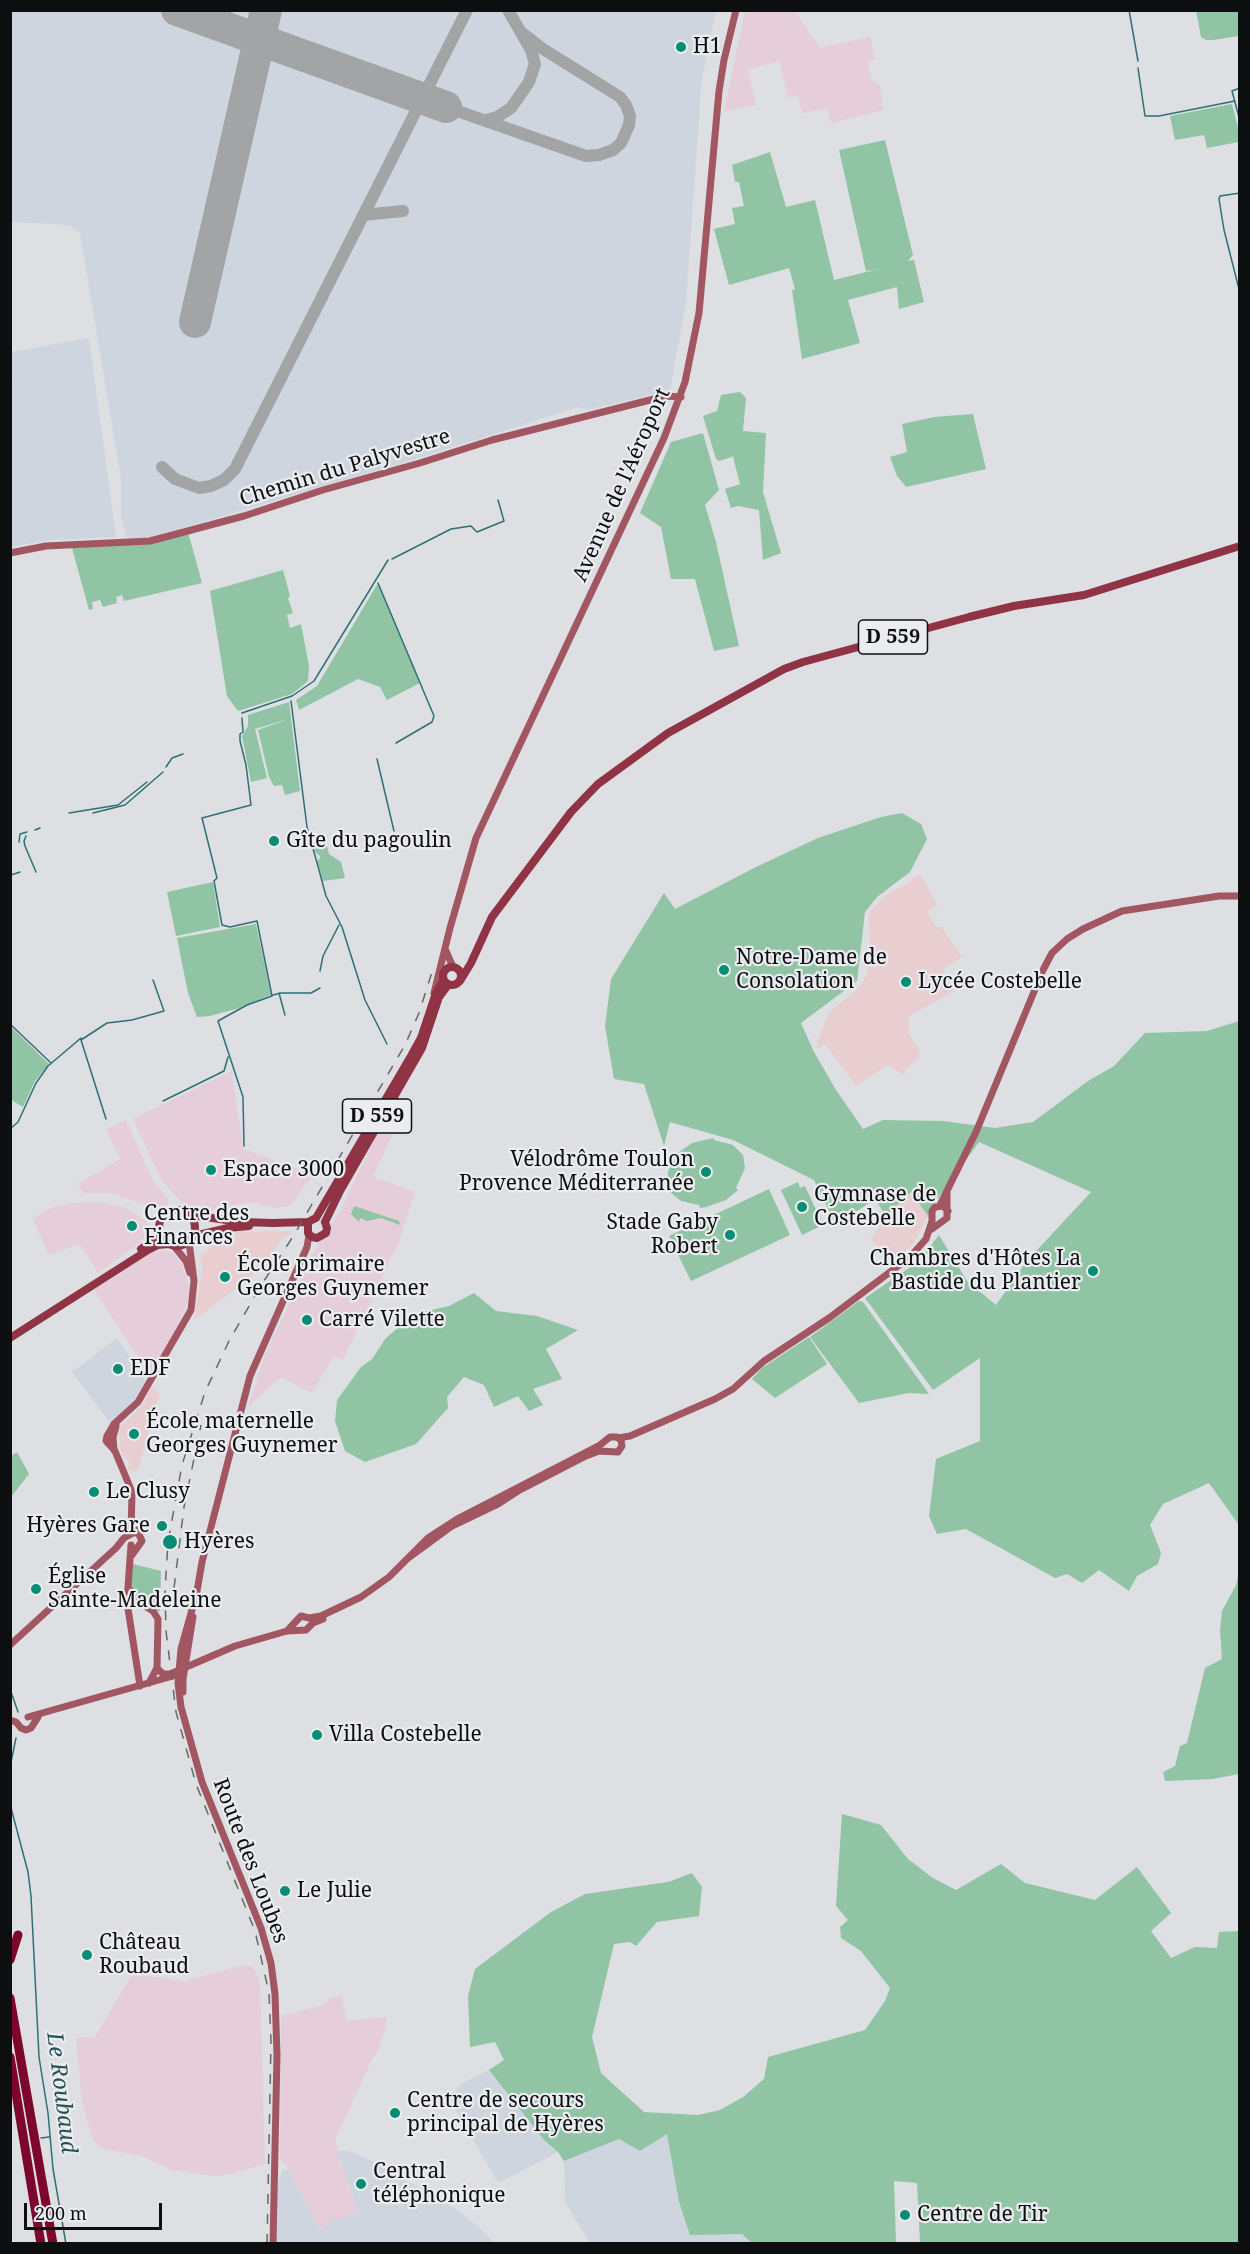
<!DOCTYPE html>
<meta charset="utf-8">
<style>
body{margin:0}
#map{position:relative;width:1250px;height:2254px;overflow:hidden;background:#dddfe2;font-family:"Noto Serif",serif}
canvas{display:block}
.frame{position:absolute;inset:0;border:12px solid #0d0e0f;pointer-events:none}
.scale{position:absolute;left:24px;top:2203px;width:138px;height:27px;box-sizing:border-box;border:3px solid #0d0e0f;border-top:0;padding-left:8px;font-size:18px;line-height:21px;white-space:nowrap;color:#0d0e0f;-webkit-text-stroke:4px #eaecef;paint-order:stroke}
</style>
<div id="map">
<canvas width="1250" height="2254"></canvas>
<div class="frame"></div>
<div class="scale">200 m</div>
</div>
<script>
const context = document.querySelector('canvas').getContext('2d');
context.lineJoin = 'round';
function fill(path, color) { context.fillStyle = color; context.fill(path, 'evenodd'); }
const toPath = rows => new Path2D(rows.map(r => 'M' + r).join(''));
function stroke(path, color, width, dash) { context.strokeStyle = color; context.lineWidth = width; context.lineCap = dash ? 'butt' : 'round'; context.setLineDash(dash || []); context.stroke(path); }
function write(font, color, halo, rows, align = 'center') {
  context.font = font + ' "Noto Serif",serif'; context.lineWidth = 4.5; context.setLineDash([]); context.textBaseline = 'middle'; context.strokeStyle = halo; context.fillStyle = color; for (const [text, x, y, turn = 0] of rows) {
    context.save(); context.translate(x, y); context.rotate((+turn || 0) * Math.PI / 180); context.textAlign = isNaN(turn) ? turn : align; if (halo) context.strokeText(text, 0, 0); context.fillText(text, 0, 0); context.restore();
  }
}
const commercial = toPath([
 [745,11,795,11,820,48,870,37,875,60,868,62,871,79,880,85,883,110,831,123,827,108,803,113,797,95,788,98,779,61,748,70,756,105,724,111],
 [232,1071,243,1149,313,1175,290,1206,275,1208,256,1203,245,1203,204,1211,187,1208,162,1181,133,1119],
 [126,1120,153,1181,169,1200,167,1207,158,1209,110,1193,83,1193,78,1184,120,1159,106,1129],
 [381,1126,393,1133,373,1177,415,1192,399,1241,343,1360,334,1356,312,1393,281,1377,248,1407,263,1360,312,1254,339,1213],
 [69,1203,100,1202,120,1206,132,1211,147,1222,151,1231,138,1244,98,1273,80,1244,49,1255,33,1219,46,1210],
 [161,1250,172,1252,182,1264,189,1285,187,1304,169,1343,153,1369,148,1373,94,1289,143,1256],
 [244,1965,253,1967,258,1976,260,1986,265,2164,226,2175,214,2176,172,2170,142,2156,100,2148,93,2139,87,2122,82,2099,76,2038,95,2037,132,1974,185,1981],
 [342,1995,346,2021,386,2017,386,2027,377,2053,372,2059,335,2140,359,2214,319,2229,288,2168,280,2159,281,2016,323,2005,329,1999]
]);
const built = toPath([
 [10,11,716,11,702,77,686,302,670,390,588,410,578,407,419,458,152,537,127,538,121,518,121,479,80,233,69,225,11,222],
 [89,338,116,537,49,540,11,547,10,385,13,384,11,372,11,352],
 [117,1338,145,1381,133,1402,111,1424,72,1372],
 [489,2070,544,2140,558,2152,498,2183,450,2100,461,2084],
 [667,2133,679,2202,742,2234,753,2243,590,2243,565,2202,564,2161,619,2139,640,2150],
 [337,2151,348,2151,370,2160,455,2208,474,2223,494,2243,276,2243,278,2183,282,2171,288,2169,319,2229,324,2228,330,2221,359,2213]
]);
const education = toPath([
 [921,875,937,905,927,912,937,928,941,926,962,957,943,969,954,991,908,1017,910,1028,907,1030,920,1052,919,1059,905,1069,906,1072,903,1075,888,1065,856,1086,825,1044,817,1049,817,1042,829,1012,858,989,866,976,870,956,869,915,872,909,889,893,908,883,914,877],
 [911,1192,928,1216,913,1244,894,1261,887,1260,871,1239,886,1216],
 [294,1231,282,1239,270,1256,245,1282,194,1320,203,1264,200,1263,202,1252,207,1253,208,1248,236,1236,236,1232],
 [152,1387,159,1392,159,1395,138,1470,134,1472,128,1469,129,1459,125,1458,121,1451,118,1429,142,1406]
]);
const green = toPath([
 [1196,11,1239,11,1239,36,1213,40,1206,40,1201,37],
 [1232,104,1239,132,1239,142,1207,148,1204,135,1175,140,1170,116],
 [885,140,913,255,908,261,914,260,924,302,899,309,897,287,848,300,860,343,802,359,792,290,795,289,789,268,729,285,714,229,735,224,732,208,744,206,739,182,735,182,732,165,770,152,786,207,815,200,834,280,878,269,866,271,839,150],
 [740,392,746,398,743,431,766,433,763,492,781,553,763,560,759,510,738,506,731,508,725,489,740,484,733,457,738,455,719,461,716,459,703,416,717,411,721,395],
 [973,414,986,469,906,487,897,476,890,457,907,452,902,424,934,417],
 [703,433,719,490,705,505,716,542,739,646,714,651,695,579,671,579,661,527,640,513,671,442],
 [188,532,202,583,124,601,122,595,116,597,117,603,103,607,100,600,92,602,93,609,89,610,72,548,150,543],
 [283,570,290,596,288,598,293,613,287,615,290,628,301,624,309,666,308,681,292,694,238,711,227,696,210,591],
 [378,583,420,683,387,700,380,687,358,679,299,710,296,700,317,686],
 [289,702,300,791,285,795,282,785,274,786,269,777,258,730,289,719,255,729,267,778,251,782,242,736,248,726,248,715],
 [902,813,921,824,927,839,910,872,877,897,865,912,857,981,801,1023,814,1052,836,1090,863,1129,883,1120,943,1121,995,1128,1033,1122,1088,1081,1114,1066,1145,1033,1207,1031,1239,1021,1239,1525,1209,1483,1163,1504,1150,1525,1161,1553,1158,1564,1137,1576,1129,1591,1099,1570,1082,1583,1067,1574,1055,1578,966,1529,937,1534,929,1516,936,1459,980,1441,980,1358,933,1390,865,1298,918,1262,939,1235,967,1281,996,1305,1026,1262,1091,1192,979,1142,933,1205,928,1216,911,1192,886,1216,875,1199,836,1225,814,1180,733,1140,670,1122,664,1146,644,1084,614,1079,605,1026,611,979,664,893,675,909,756,867,818,838,881,817],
 [326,842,329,854,341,862,345,878,323,881,317,860,320,859,320,856,315,852,313,846],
 [213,882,220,927,176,936,167,892],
 [256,924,271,995,236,1009,210,1016,197,1017,188,993,177,938],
 [11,1027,49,1064,35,1081,23,1107,13,1101,11,1096],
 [713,1138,714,1140,733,1145,743,1155,745,1168,736,1188,738,1190,726,1200,706,1207,700,1208,699,1205,681,1201,670,1192,668,1185,668,1171,676,1158,675,1155,692,1143],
 [798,1182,800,1188,805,1186,823,1225,802,1235,781,1190],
 [769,1189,790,1235,691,1281,669,1236],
 [354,1206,399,1221,400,1225,381,1218,367,1221,360,1218,359,1222,351,1214],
 [474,1293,496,1311,537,1316,578,1330,546,1349,562,1379,533,1389,543,1405,529,1411,518,1396,494,1407,484,1385,464,1377,447,1397,448,1408,416,1444,365,1462,345,1451,335,1421,337,1400,361,1367,372,1359,386,1338,414,1314,449,1306],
 [859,1301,863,1302,929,1394,909,1393,859,1403,810,1337],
 [809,1337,827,1364,775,1398,752,1379,762,1368],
 [17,1452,29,1474,11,1497,11,1456],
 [133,1564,161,1571,160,1611,157,1611,131,1591],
 [1239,1571,1239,1774,1213,1779,1165,1781,1163,1772,1175,1766,1180,1746,1187,1743,1205,1668,1222,1659,1220,1630,1222,1611,1236,1585],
 [842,1814,881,1825,908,1859,933,1878,956,1890,1001,1864,1025,1883,1095,1900,1137,1867,1171,1913,1151,1931,1171,1958,1195,1947,1217,1948,1219,1932,1239,1931,1239,2243,920,2243,917,2183,894,2181,896,2243,753,2244,742,2234,690,2235,679,2202,667,2134,640,2151,619,2139,564,2161,558,2152,544,2140,489,2070,504,2060,495,2042,470,2047,468,1996,475,1969,551,1912,585,1894,668,1882,692,1873,702,1887,699,1916,657,1922,636,1946,630,1942,614,1944,592,2037,601,2073,644,2112,698,2115,720,2110,743,2097,764,2079,768,2057,865,2030,885,2001,890,1988,861,1951,841,1938,840,1927,848,1920,836,1906]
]);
const stream = toPath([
 [1129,10,1138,61],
 [1138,68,1145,116,1159,116,1235,101],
 [1240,88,1232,91,1240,121],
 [1240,193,1220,196,1219,199,1224,230,1240,293],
 [392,559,451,529,471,526,477,532,504,521,498,500],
 [378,583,434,716,432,722,396,743],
 [291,701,307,827,319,870,326,896,342,927,365,1000,387,1044],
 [242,713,292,696,314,681,388,560],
 [242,718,243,732,240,734,240,741,246,765,251,805,202,818,217,878,214,881,222,925,230,927,257,921,272,996,247,1005,218,1021,243,1097,244,1146],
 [377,759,394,831],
 [166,767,172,758,183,754],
 [69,813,118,805,147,782],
 [93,813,125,805,163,772],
 [35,830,40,828],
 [26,836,24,841,25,846,36,872],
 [19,842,20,834,27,832],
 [11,875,20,872],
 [320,971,323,956,339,925],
 [279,993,285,1015],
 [273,995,281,993,311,993,320,988],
 [10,1024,51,1063],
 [81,1040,106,1119],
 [163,1101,224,1071,228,1057],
 [10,1129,18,1122,36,1083,48,1066,81,1038,81,1040,107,1023,132,1020,164,1011,153,980],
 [10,1689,18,1712],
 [10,1767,16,1738],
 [10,1804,28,1872,31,1896,39,2057,48,2113,53,2169,66,2244],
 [41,2138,49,2137]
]);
const taxiway = toPath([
 [446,107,586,156,599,155,613,150,621,143,629,125,630,116,626,105,620,97,543,49,521,32],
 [486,120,497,117,511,108,529,82,535,64,531,50,508,10],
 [363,215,403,211],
 [162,467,175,479,199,488,211,486,224,480,235,469,467,10]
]);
const runway = toPath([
 [177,10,446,107],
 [195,322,266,10]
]);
const secondary = toPath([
 [10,553,46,546,150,541,244,516,323,490,420,463,492,440,666,396,681,397],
 [446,951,453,967],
 [434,993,450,928,476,838,664,438,685,382,699,313,719,91,724,60,736,10],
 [940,1205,976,1132,1043,970,1052,953,1067,939,1083,929,1122,911,1219,896,1240,896],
 [932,1229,947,1218,947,1192],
 [174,1246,186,1261,190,1273],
 [107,1436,114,1424,138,1402,191,1310,194,1281,189,1242],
 [107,1436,106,1441,115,1451,132,1492,131,1533],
 [618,1438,630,1436,715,1399,733,1389,764,1361,829,1318,910,1257,926,1239,932,1221,932,1211,935,1207,943,1206,948,1211],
 [114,1450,113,1437,116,1426],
 [131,1545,127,1602,140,1686],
 [132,1555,142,1541,137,1530],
 [130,1590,134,1599,153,1611,158,1619,157,1668,149,1683],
 [195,1599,181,1649,178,1683,181,1707,202,1782,261,1928,271,1963,275,1994,277,2055,273,2244],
 [195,1603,202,1562,250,1376,307,1247,309,1235],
 [287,1631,301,1616,309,1618,321,1616,361,1597,389,1577,428,1538,459,1518,600,1445,610,1437,617,1437,621,1440,622,1446,618,1452,599,1451,586,1456,518,1491,498,1504,452,1526,407,1559],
 [10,1645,116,1548,124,1538,133,1533,138,1533],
 [157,1668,163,1674,170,1674,235,1646,287,1631,306,1630,313,1623,323,1619],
 [183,1692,183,1679,193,1617],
 [28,1717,173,1676],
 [10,1720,16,1722,21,1728,26,1730,31,1728,38,1717]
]);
const primary = toPath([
 '443 976a9 9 0 1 1 18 0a9 9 0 1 1-18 0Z',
 [460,981,471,963,492,917,571,812,598,784,668,733,784,669,803,662,969,617,1014,606,1084,595,1240,546],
 '159 1228a18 18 0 1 1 36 0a18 18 0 1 1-36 0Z',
 [191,1215,241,1222,273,1223,308,1222,316,1218,411,1056,421,1038,436,993,443,981],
 [308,1222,308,1233,312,1237,317,1238,326,1233,327,1228,325,1222],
 [325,1222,340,1191,422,1048,439,997,448,985],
 [194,1236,228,1228,249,1226],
 [141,1249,151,1242,159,1232],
 [10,1338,148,1250,158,1245,168,1244]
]);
const highway = toPath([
 [10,1960,18,1935],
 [10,1998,53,2244],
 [10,2057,41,2244]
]);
const rail = toPath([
 [174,1588,184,1507,201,1425],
 [267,2244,271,2042,269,1993,255,1931,196,1784,176,1712,166,1631,165,1590,168,1542,182,1465,205,1392,229,1341,260,1287,294,1235,405,1045,419,1013,432,972]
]);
const markers = [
 [681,47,6,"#048d74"],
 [274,841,6,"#048d74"],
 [724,970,6,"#048d74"],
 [906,982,6,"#048d74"],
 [211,1170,6,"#048d74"],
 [706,1172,6,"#048d74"],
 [802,1207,6,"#048d74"],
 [132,1226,6,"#048d74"],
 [730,1235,6,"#048d74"],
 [1093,1271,6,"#048d74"],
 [225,1277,6,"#048d74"],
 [307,1320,6,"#048d74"],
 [118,1369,6,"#048d74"],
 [134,1434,6,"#048d74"],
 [94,1492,6,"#048d74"],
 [162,1526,6,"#048d74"],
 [170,1542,8,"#048d74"],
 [36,1589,6,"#048d74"],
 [317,1735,6,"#048d74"],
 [285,1891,6,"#048d74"],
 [87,1955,6,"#048d74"],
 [395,2113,6,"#048d74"],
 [361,2184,6,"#048d74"],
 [905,2215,6,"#048d74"]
];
const shields = [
 [893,637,69],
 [377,1116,69]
];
const shieldNames = [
 ["D 559",893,637],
 ["D 559",377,1116]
];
const poiNames = [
 ["H1",693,47],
 ["Gîte du pagoulin",286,841],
 ["Notre-Dame de",736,958],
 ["Consolation",736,982],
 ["Lycée Costebelle",918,982],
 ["Vélodrôme Toulon",694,1160,"right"],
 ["Provence Méditerranée",694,1184,"right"],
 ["Espace 3000",223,1170],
 ["Gymnase de",814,1195],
 ["Costebelle",814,1219],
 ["Centre des",144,1214],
 ["Finances",144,1238],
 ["Stade Gaby",718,1223,"right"],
 ["Robert",718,1247,"right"],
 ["Chambres d'Hôtes La",1081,1259,"right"],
 ["Bastide du Plantier",1081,1283,"right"],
 ["École primaire",237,1265],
 ["Georges Guynemer",237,1289],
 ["Carré Vilette",319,1320],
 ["EDF",130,1369],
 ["École maternelle",146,1422],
 ["Georges Guynemer",146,1446],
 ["Le Clusy",106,1492],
 ["Hyères Gare",150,1526,"right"],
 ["Hyères",184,1542],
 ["Église",48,1577],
 ["Sainte-Madeleine",48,1601],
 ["Villa Costebelle",329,1735],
 ["Le Julie",297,1891],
 ["Château",99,1943],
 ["Roubaud",99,1967],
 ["Centre de secours",407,2101],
 ["principal de Hyères",407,2125],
 ["Central",373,2172],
 ["téléphonique",373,2196],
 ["Centre de Tir",917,2215]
];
const streetNames = [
 ["Chemin du Palyvestre",345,468,-17],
 ["Avenue de l'Aéroport",622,485,-66],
 ["Route des Loubes",250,1861,69]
];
const waterNames = [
 ["Le Roubaud",61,2093,83]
];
fill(commercial, '#e5ced9');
fill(built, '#ced5de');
fill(education, '#e8ced0');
fill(green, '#90c4a5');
stroke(stream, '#2e7073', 1.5);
stroke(taxiway, '#a2a4a6', 12);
stroke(runway, '#a2a4a6', 32);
stroke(secondary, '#a25661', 7);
stroke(primary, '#8f3345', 8);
stroke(highway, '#7d062d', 9);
stroke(rail, '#66686a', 1.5, [10, 10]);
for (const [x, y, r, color] of markers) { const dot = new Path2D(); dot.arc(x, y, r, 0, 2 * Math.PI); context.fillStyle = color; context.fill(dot); stroke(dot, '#eaecef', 2); }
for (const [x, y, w] of shields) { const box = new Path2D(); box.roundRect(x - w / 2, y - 17, w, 34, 4.5); context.fillStyle = '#eaecef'; context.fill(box); stroke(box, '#0d0e0f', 1.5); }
write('bold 20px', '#0d0e0f', null, shieldNames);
write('21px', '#0d0e0f', '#eaecef', poiNames, 'left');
write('21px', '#0d0e0f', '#eaecef', streetNames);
write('italic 22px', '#265052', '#eaecef', waterNames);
</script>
